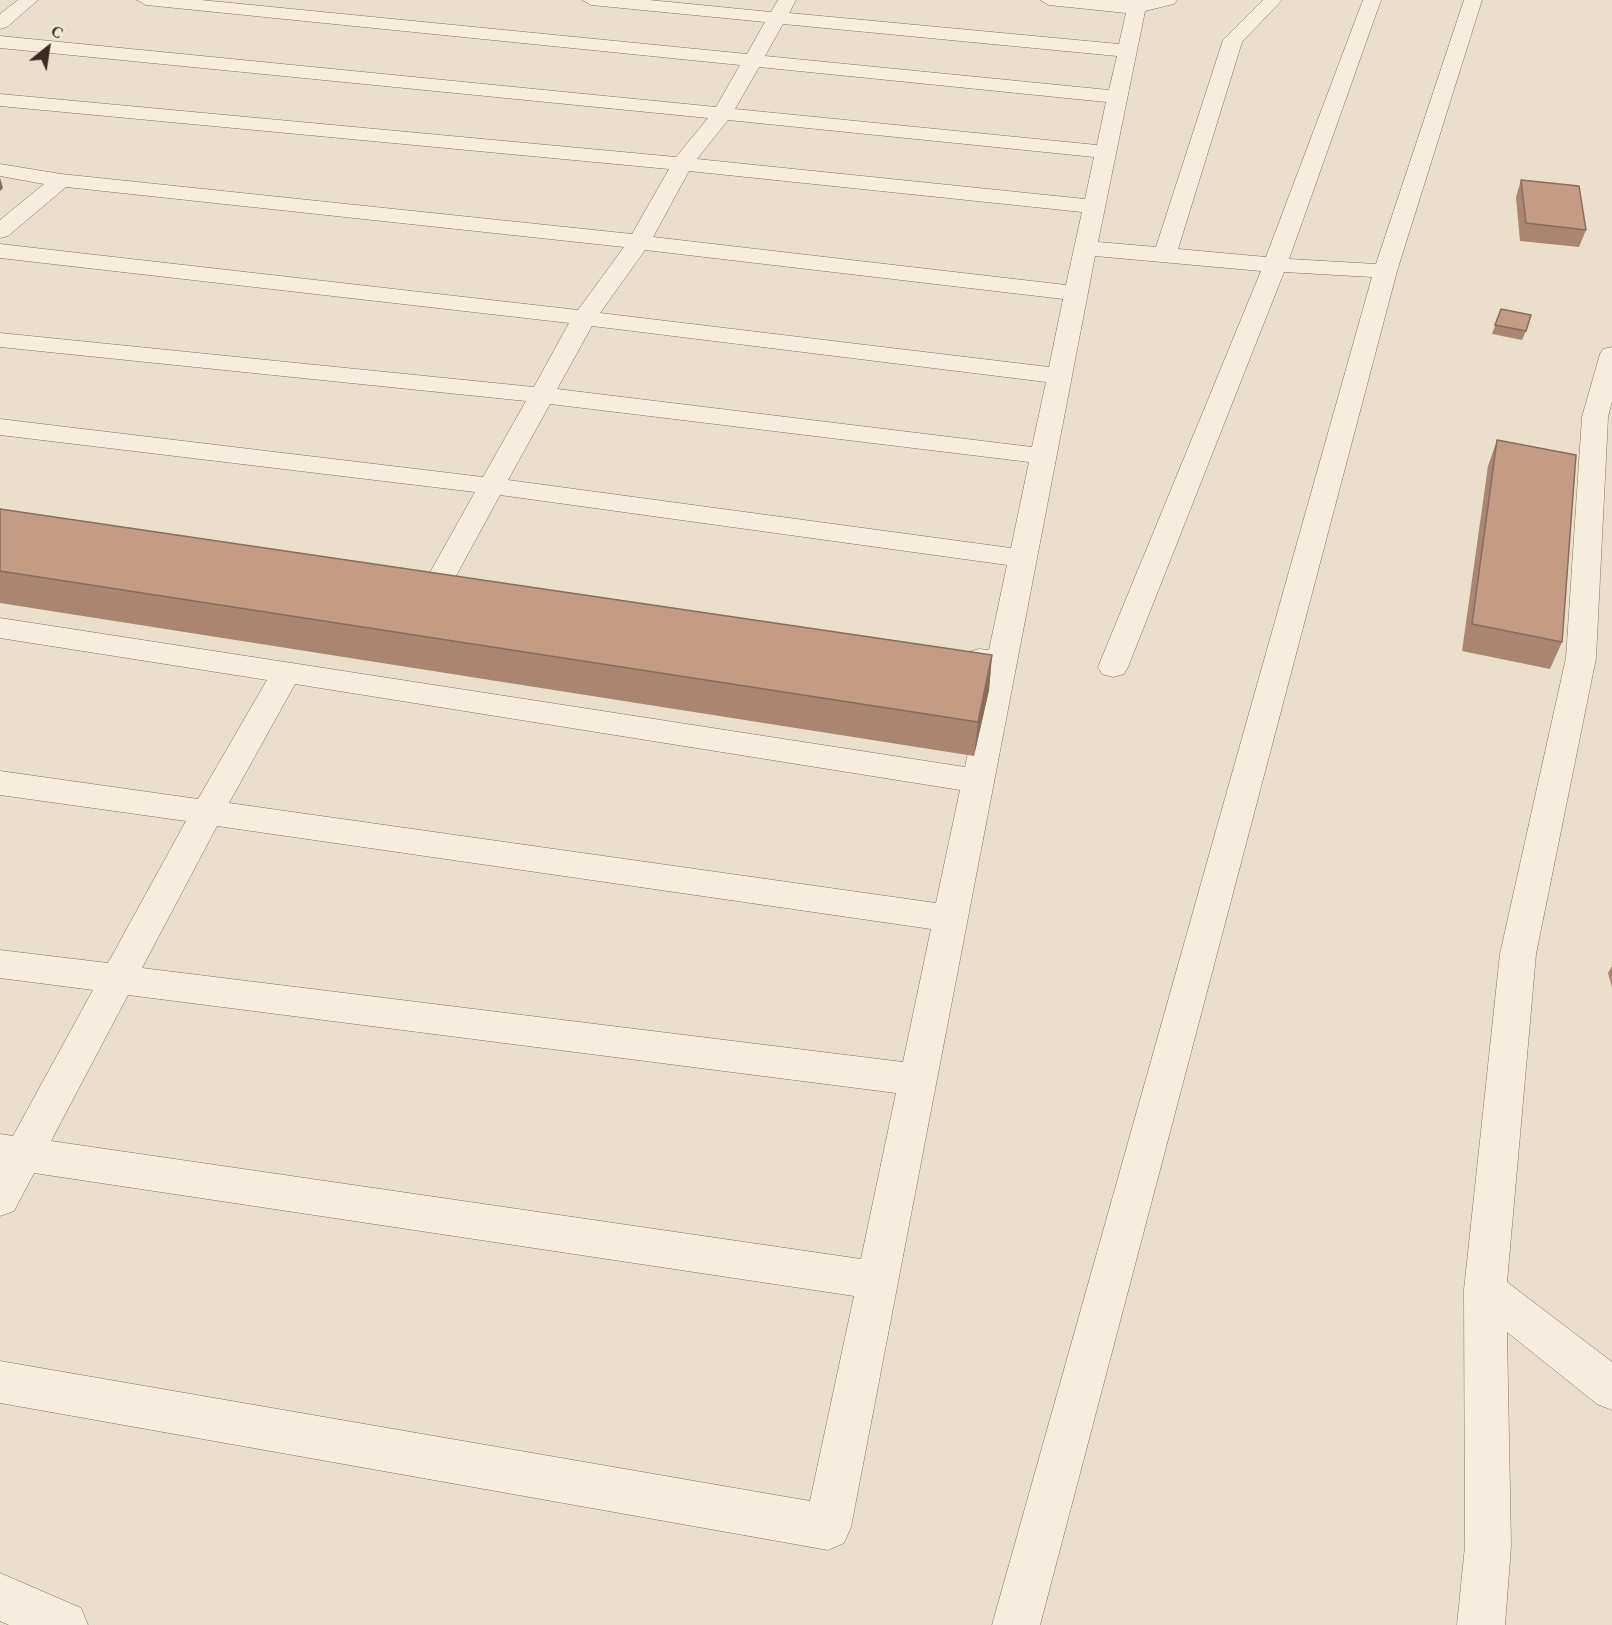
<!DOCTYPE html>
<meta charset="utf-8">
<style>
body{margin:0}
#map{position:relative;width:1612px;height:1625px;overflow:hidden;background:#eadfca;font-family:Spectral,serif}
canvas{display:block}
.north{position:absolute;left:18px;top:18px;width:60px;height:60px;-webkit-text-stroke:4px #f2ead8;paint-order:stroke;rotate:30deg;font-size:16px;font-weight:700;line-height:24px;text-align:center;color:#372b22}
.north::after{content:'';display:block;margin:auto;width:21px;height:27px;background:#372b22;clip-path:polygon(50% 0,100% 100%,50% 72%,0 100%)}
</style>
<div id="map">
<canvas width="1612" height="1625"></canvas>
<div class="north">С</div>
</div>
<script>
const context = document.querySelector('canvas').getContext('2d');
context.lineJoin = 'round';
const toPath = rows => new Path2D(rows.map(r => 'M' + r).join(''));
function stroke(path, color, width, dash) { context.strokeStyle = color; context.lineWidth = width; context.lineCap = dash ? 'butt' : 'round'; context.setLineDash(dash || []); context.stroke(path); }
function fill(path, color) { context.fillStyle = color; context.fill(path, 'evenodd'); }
const minor = toPath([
 [18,0,38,0,7,27,0,29,0,14,18,0],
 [137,0,201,0,747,54,765,22,591,5,582,0,649,0,771,12,778,0,796,0,789,13,1119,44,1126,13,1049,5,1040,0,1177,0,1174,4,1145,11,1098,242,1156,247,1223,40,1263,0,1282,0,1242,42,1178,249,1266,257,1363,0,1381,0,1289,259,1376,264,1464,0,1482,0,1397,271,1040,1625,992,1625,1372,277,1284,272,1128,667,1124,674,1113,677,1102,674,1098,667,1261,271,1095,256,851,1527,844,1543,828,1550,0,1403,0,1361,810,1501,854,1296,34,1173,14,1211,0,1216,0,1134,13,1136,93,990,0,978,0,950,108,963,186,821,0,795,0,771,198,799,267,680,0,638,0,618,965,767,985,670,968,666,964,659,968,652,979,649,989,650,1007,565,500,495,451,585,447,592,437,594,427,592,423,585,475,492,0,435,0,419,483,477,526,401,0,347,0,333,534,387,569,323,0,258,0,244,578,310,624,247,66,187,8,236,0,238,0,220,44,184,0,176,0,164,61,174,632,234,669,169,0,106,0,94,676,157,708,118,0,48,0,36,716,107,740,65,146,5,137,0],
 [783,24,1117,56,1109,90,765,56,783,24],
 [759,67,1106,102,1097,145,735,109,759,67],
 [728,120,1094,157,1085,199,697,159,728,120],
 [689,171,1082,212,1066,285,653,237,689,171],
 [645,250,1063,299,1049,367,600,313,645,250],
 [592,326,1046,382,1032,447,557,389,592,326],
 [550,404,1029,462,1011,548,508,480,550,404],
 [295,684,960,790,936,903,229,803,295,684],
 [217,826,931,929,903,1062,142,968,217,826],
 [128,995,896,1093,861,1259,51,1141,128,995],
 [1612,347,1612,401,1608,417,1596,658,1536,954,1507,1282,1612,1362,1612,1410,1597,1404,1507,1332,1511,1546,1505,1625,1457,1625,1465,1546,1464,1290,1500,954,1566,658,1582,417,1600,354,1603,349,1612,347],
 [0,1573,81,1608,88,1625,9,1625,0,1621,0,1573]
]);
const wall = toPath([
 [1521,180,1586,230,1579,247,1520,241,1516,197],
 [1501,309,1526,331,1522,340,1492,334],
 [1497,440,1562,642,1550,669,1462,651,1488,466],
 [0,509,992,655,989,690,974,756,0,603],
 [1612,966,1612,987,1608,973]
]);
const shadedWall = toPath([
 [0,178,3,188,0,191],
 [992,655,989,690,974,756,978,722]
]);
const building = toPath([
 [1521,180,1579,186,1586,230,1526,223,1521,180],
 [1501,309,1531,315,1526,331,1495,325,1501,309],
 [1497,440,1576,455,1562,642,1472,624,1497,440],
 [0,509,992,655,978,722,0,571,0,509]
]);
stroke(minor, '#857260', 1);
fill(minor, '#f6eddc');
fill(wall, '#a98572');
fill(shadedWall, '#896c5c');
fill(building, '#c49b84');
stroke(building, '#896c5c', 1.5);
</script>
